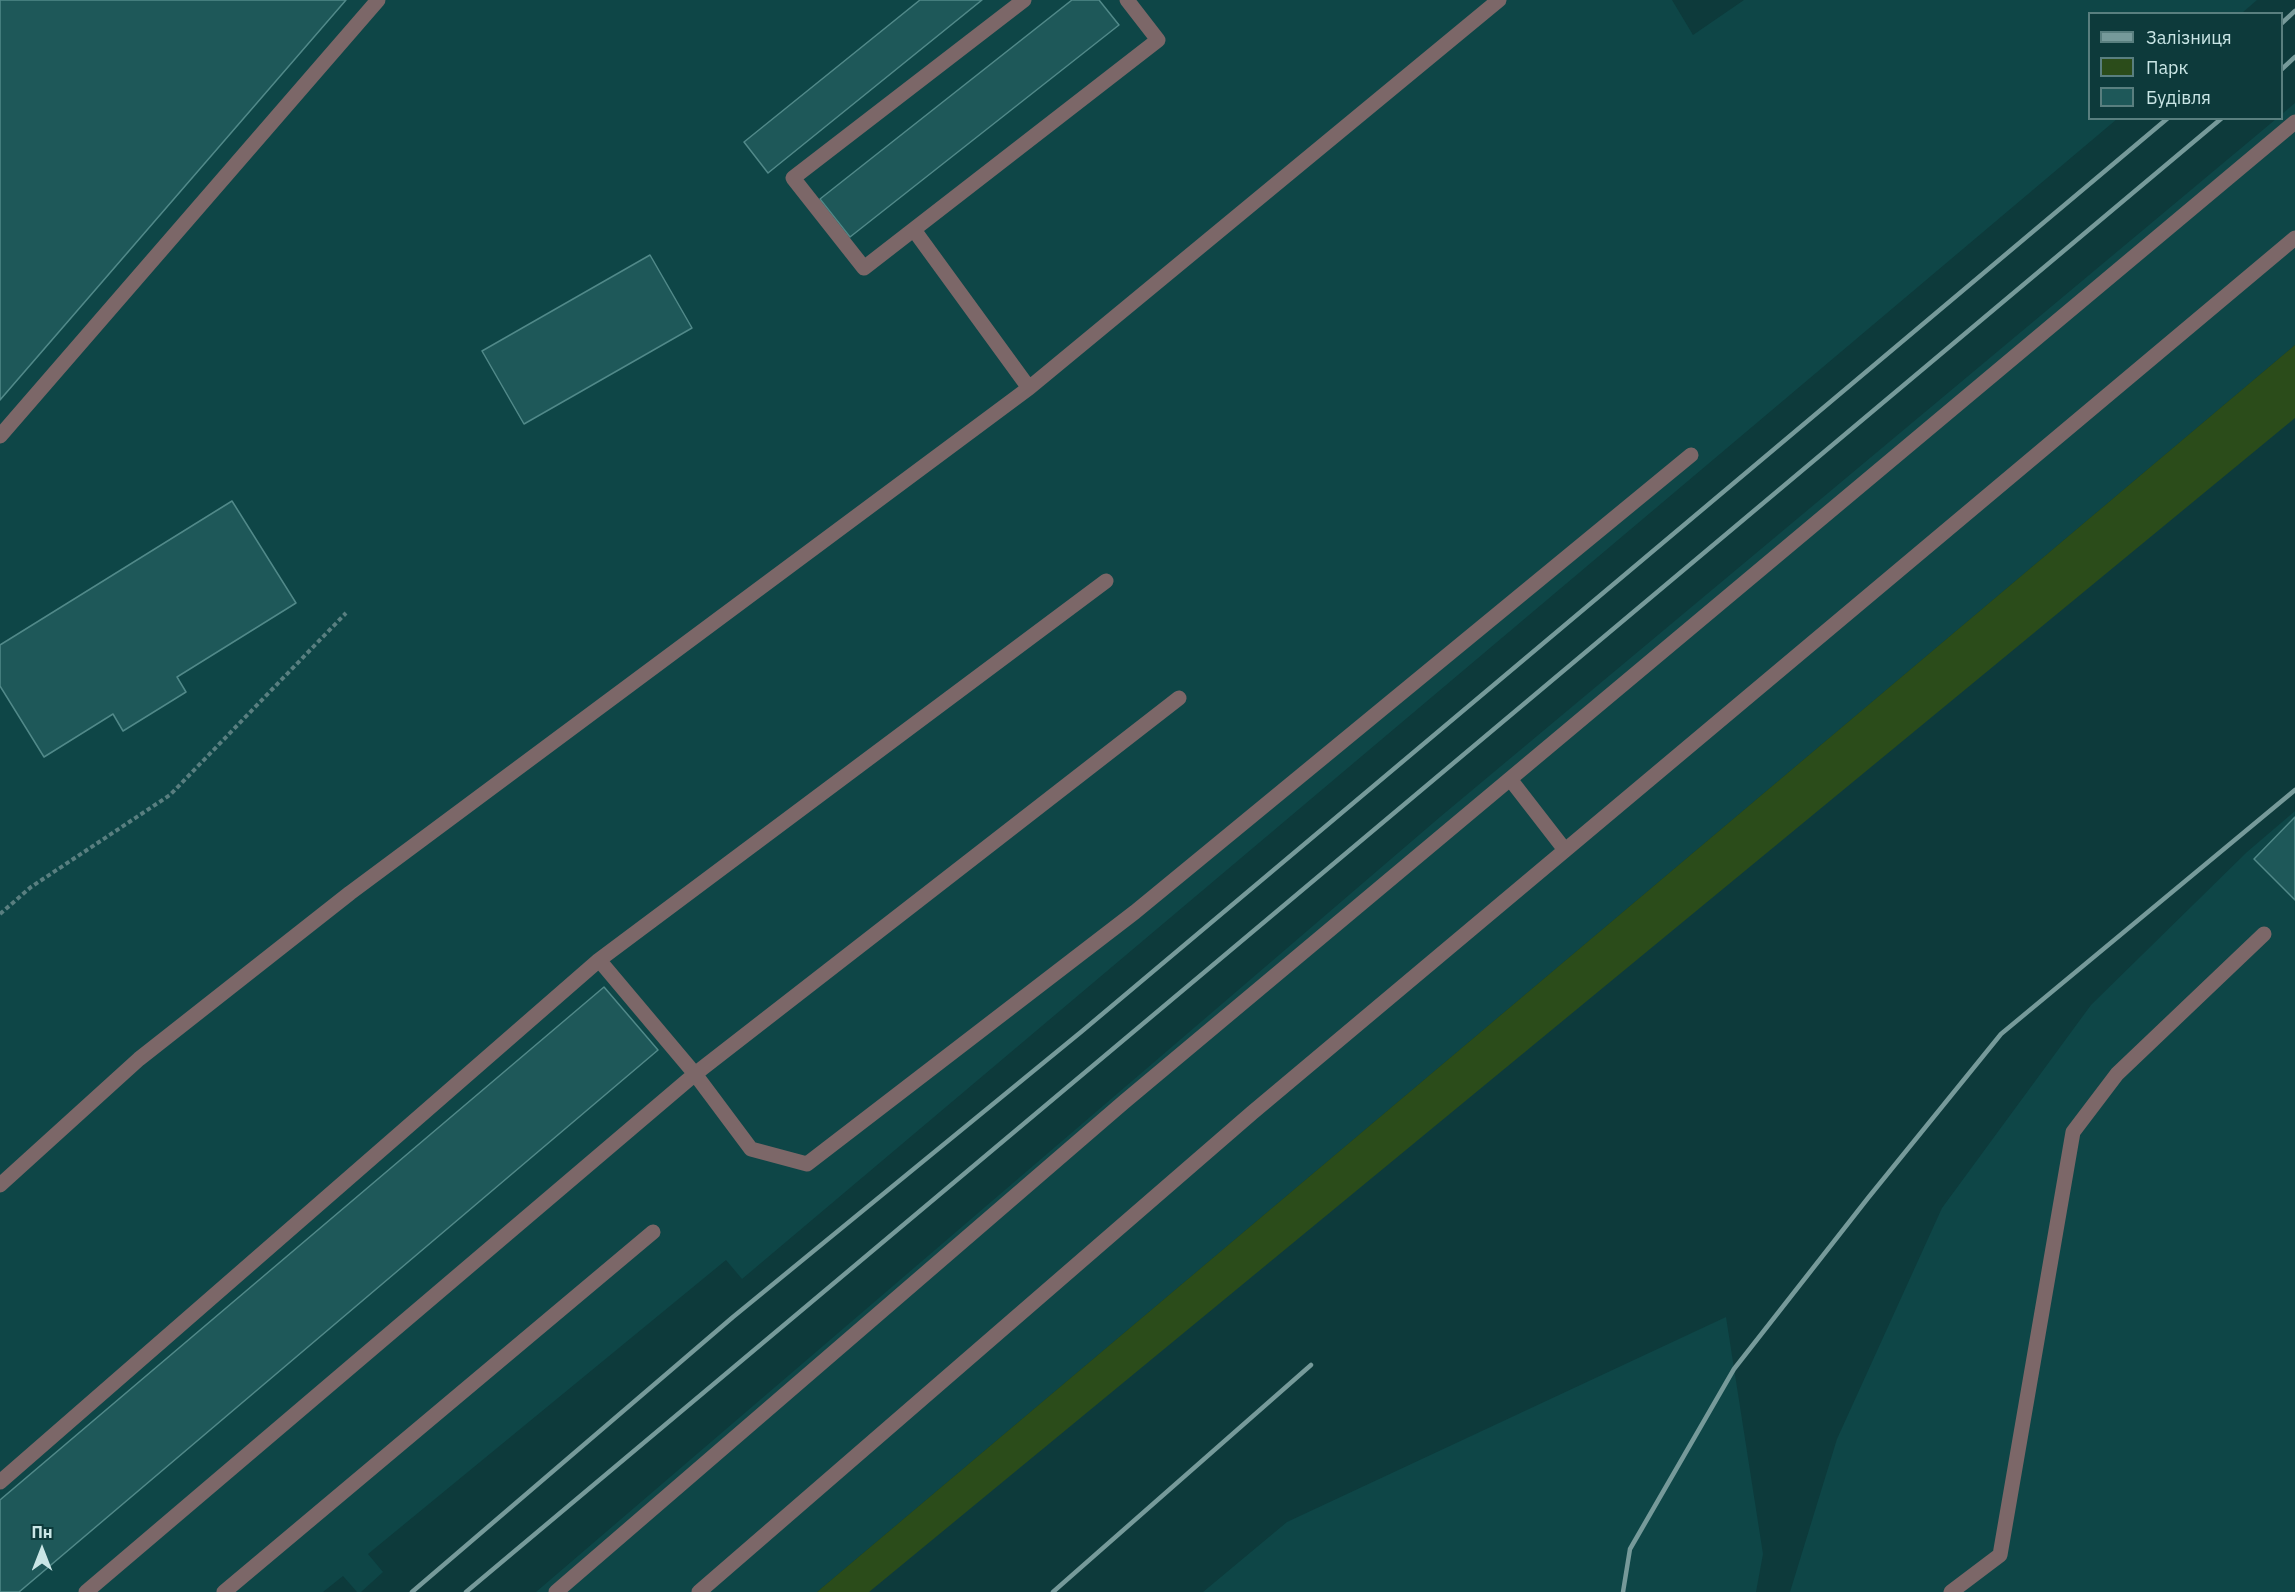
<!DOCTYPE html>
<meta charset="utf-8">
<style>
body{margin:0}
#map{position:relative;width:2295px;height:1592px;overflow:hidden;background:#0d3a3b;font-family:"IBM Plex Sans",sans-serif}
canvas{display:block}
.legend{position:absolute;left:2088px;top:12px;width:195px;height:108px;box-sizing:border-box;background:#0d3a3b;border:2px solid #597f7f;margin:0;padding:8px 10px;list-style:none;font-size:18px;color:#cae6e6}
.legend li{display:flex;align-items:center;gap:12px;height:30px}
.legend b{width:30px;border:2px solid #597f7f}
.north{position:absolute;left:12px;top:1520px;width:60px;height:60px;-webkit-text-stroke:4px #0d3a3b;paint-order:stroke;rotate:0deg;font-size:16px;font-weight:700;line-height:24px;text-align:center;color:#cae6e6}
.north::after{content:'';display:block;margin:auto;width:21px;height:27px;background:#cae6e6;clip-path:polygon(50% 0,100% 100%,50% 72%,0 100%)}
</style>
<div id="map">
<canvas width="2295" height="1592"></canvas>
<ul class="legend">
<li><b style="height:8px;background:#769a9a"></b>Залізниця</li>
<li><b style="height:16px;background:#2b4c1a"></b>Парк</li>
<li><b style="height:16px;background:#1e5859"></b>Будівля</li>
</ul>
<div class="north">Пн</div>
</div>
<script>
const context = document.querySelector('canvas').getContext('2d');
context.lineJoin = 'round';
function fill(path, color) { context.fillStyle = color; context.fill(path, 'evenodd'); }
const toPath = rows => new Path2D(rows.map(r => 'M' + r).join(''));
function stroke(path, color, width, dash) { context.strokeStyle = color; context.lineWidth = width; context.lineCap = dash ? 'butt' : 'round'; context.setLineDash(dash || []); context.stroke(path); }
const built = toPath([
 [0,0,1672,0,1693,35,1744,0,2257,0,2242,13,2090,14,2090,118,2117,119,742,1279,726,1260,368,1554,383,1572,361,1592,357,1592,343,1576,323,1592,0,1592],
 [2295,103,2295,345,817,1592,536,1592,1440,817,2276,119,2282,118,2282,114],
 [2295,811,2295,1592,1790,1592,1837,1439,1942,1208,2091,1005,2247,852],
 [1726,1317,1763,1554,1756,1592,1203,1592,1287,1522]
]);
const green = toPath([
 [2295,345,2295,418,869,1592,817,1592]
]);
const building = toPath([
 [0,0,346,0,0,400,0,0],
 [920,0,982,0,768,173,744,142,920,0],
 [1072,0,1099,0,1119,25,850,237,820,199,1072,0],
 [650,255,692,328,524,424,482,351,650,255],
 [232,501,296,603,177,677,186,692,123,731,113,714,44,757,0,686,0,645,232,501],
 [2295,817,2295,900,2254,859,2295,817],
 [604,987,658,1050,19,1592,0,1592,0,1500,604,987]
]);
const path = toPath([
 [0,914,31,887,170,795,346,613]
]);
const lane = toPath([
 [1024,0,793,178,864,268,1158,40,1127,0],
 [914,230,1029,388],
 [0,436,378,0],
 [1510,779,1565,850],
 [599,960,695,1074,751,1149,807,1164,1135,912,1691,455],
 [0,1185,139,1059,350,893,1029,388,1499,0],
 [0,1482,599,960,1106,581],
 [86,1592,695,1074,1179,698],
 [224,1592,653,1232],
 [556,1592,1124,1102,2295,122],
 [699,1592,1253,1112,2295,238],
 [1951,1592,2000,1555,2073,1132,2117,1074,2264,934]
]);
const rail = toPath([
 [2282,23,2295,11],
 [2282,69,2295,57],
 [412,1592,733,1317,1081,1032,2168,118],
 [466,1592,2222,118],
 [1053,1592,1311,1365],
 [1623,1592,1630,1549,1734,1369,1868,1198,2001,1034,2295,790]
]);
fill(built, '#0e4647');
fill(green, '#2b4c1a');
fill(building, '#1e5859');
stroke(building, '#518989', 1.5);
stroke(path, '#597f80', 4, [4.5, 3]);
stroke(lane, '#7c6768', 15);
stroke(rail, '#769a9a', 4.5);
</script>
